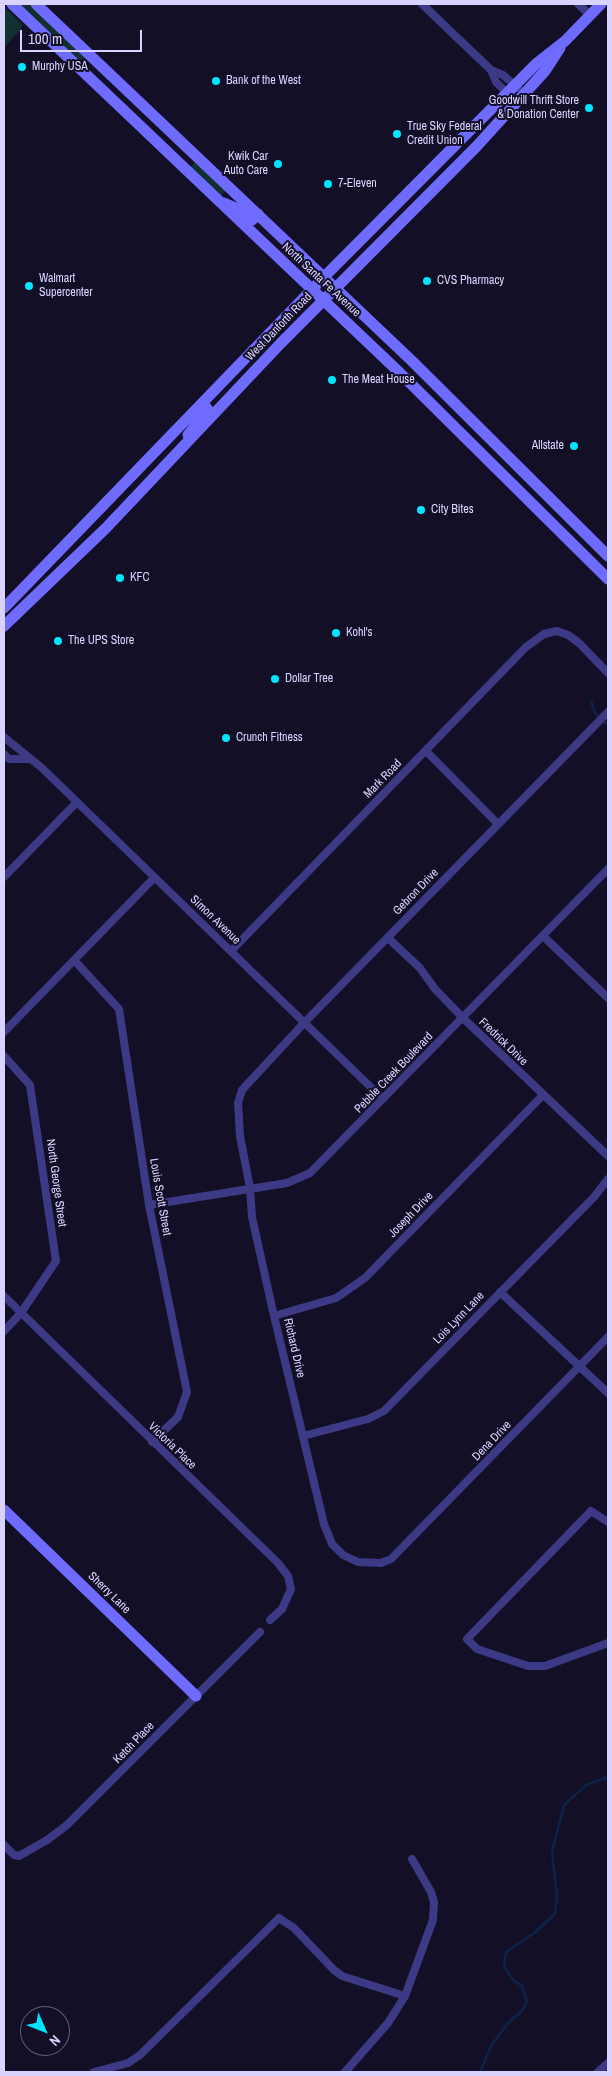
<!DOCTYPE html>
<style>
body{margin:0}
#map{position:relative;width:612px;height:2076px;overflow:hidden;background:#130f26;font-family:"Archivo Narrow",sans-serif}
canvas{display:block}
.frame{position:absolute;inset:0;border:5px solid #d9d4ff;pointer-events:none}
.north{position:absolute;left:20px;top:2006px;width:50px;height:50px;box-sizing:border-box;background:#130f26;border:1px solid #625e7d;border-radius:50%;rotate:134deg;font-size:14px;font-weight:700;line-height:20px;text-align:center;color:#d9d4ff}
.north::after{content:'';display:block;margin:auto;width:18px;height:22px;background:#00e5ff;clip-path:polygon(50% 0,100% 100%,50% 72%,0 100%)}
.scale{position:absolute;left:20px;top:30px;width:122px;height:22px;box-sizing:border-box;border:2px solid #d9d4ff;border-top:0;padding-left:6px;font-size:15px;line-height:18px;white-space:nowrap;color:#d9d4ff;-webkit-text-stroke:4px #130f26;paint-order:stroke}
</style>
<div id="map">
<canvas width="612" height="2076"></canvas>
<div class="frame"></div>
<div class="north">N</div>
<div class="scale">100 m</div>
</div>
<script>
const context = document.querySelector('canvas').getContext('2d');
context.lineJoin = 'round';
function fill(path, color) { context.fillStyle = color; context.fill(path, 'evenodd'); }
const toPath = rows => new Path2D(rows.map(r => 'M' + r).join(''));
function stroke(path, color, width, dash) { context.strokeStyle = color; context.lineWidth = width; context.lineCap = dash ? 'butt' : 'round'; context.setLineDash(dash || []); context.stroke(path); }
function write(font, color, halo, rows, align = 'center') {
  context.font = font + ' "Archivo Narrow",sans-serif'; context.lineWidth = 4; context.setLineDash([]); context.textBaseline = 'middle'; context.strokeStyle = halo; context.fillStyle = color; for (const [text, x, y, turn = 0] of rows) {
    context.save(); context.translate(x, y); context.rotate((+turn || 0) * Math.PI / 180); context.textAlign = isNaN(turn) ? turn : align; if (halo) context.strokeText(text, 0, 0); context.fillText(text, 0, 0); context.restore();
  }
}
const green = toPath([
 [19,4,29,4,85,57,80,62],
 [4,6,22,24,21,29,4,48],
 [195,162,226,190,221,196,190,167]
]);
const stream = toPath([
 [591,701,595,713,608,725],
 [480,2072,491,2046,508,2023,523,2010,527,2001,522,1986,512,1979,504,1966,506,1952,534,1933,555,1914,557,1896,552,1852,564,1805,586,1785,608,1777]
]);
const street = toPath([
 [422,4,491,70,496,82,516,102],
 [578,4,590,15],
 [491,70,503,75,518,88],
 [608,712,304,1023,242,1090,238,1103,240,1136,250,1188,252,1217,274,1316,324,1524,332,1544,343,1555,358,1562,381,1563,391,1559,608,1337],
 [4,737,42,768,383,1099],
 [426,751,498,824],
 [4,754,9,759,28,759],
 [4,877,77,802],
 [543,936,608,998],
 [388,938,420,968,435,989,463,1018,608,1156],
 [231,951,526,647,544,634,557,631,568,635,579,643,608,673],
 [74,960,119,1009,149,1205,187,1392,178,1417,152,1442],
 [4,1032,154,878],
 [4,1056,30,1085,56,1261,21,1313,4,1331],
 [149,1205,287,1183,310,1173,608,869],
 [500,1292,608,1393],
 [4,1296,278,1563,288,1576,291,1589,282,1609,270,1620],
 [274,1316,336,1298,365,1278,542,1096],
 [303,1436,368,1419,384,1411,594,1197,608,1179],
 [608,1522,591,1511,467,1639,477,1649,528,1666,545,1666,608,1643],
 [4,1845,14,1855,19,1856,47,1840,67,1825,260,1632],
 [94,2072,128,2063,140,2055,279,1918,294,1928,334,1970,342,1976,405,1996],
 [345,2072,388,2023,405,1996,433,1920,434,1902,431,1892,412,1859],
 [598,2072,608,2063]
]);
const secondary = toPath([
 [12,4,400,373,608,579],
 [36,4,412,361,608,556],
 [224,203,240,210,252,220,258,214],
 [188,435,208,410,203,403],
 [4,608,324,277,537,63,565,41,601,4],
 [4,626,106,528,281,343,476,147,545,71,560,48],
 [4,1510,196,1696]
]);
const markers = [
 [22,67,5,"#00e5ff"],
 [216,81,5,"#00e5ff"],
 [589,108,5,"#00e5ff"],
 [397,134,5,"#00e5ff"],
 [278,164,5,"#00e5ff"],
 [328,184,5,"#00e5ff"],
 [427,281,5,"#00e5ff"],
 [29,286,5,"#00e5ff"],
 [332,380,5,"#00e5ff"],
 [574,446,5,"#00e5ff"],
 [421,510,5,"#00e5ff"],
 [120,578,5,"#00e5ff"],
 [336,633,5,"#00e5ff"],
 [58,641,5,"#00e5ff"],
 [275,679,5,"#00e5ff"],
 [226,738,5,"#00e5ff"]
];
const poiNames = [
 ["Murphy USA",32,67],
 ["Bank of the West",226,81],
 ["Goodwill Thrift Store",579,101,"right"],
 ["& Donation Center",579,115,"right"],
 ["True Sky Federal",407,127],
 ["Credit Union",407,141],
 ["Kwik Car",268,157,"right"],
 ["Auto Care",268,171,"right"],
 ["7-Eleven",338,184],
 ["Walmart",39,279],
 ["Supercenter",39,293],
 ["CVS Pharmacy",437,281],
 ["The Meat House",342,380],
 ["Allstate",564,446,"right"],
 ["City Bites",431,510],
 ["KFC",130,578],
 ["Kohl's",346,633],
 ["The UPS Store",68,641],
 ["Dollar Tree",285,679],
 ["Crunch Fitness",236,738]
];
const streetNames = [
 ["North Santa Fe Avenue",321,280,43],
 ["West Danforth Road",279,327,-46],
 ["Mark Road",383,779,-46],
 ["Gebron Drive",416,892,-46],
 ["Simon Avenue",215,920,44],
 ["Fredrick Drive",503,1042,44],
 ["Pebble Creek Boulevard",394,1073,-46],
 ["North George Street",56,1183,82],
 ["Louis Scott Street",160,1197,80],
 ["Joseph Drive",411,1215,-46],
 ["Lois Lynn Lane",459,1318,-46],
 ["Richard Drive",294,1348,77],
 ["Dena Drive",492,1441,-46],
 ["Victoria Place",172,1446,44],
 ["Sherry Lane",109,1593,44],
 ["Ketch Place",134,1743,-46]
];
fill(green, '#12302f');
stroke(stream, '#0c2248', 2.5);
stroke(street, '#3d3a85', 8);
stroke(secondary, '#6f6bff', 11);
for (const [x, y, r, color] of markers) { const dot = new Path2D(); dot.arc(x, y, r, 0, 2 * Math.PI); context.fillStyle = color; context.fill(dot); stroke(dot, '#130f26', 2); }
write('12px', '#d9d4ff', '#130f26', poiNames, 'left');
write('12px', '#d9d4ff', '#130f26', streetNames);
</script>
